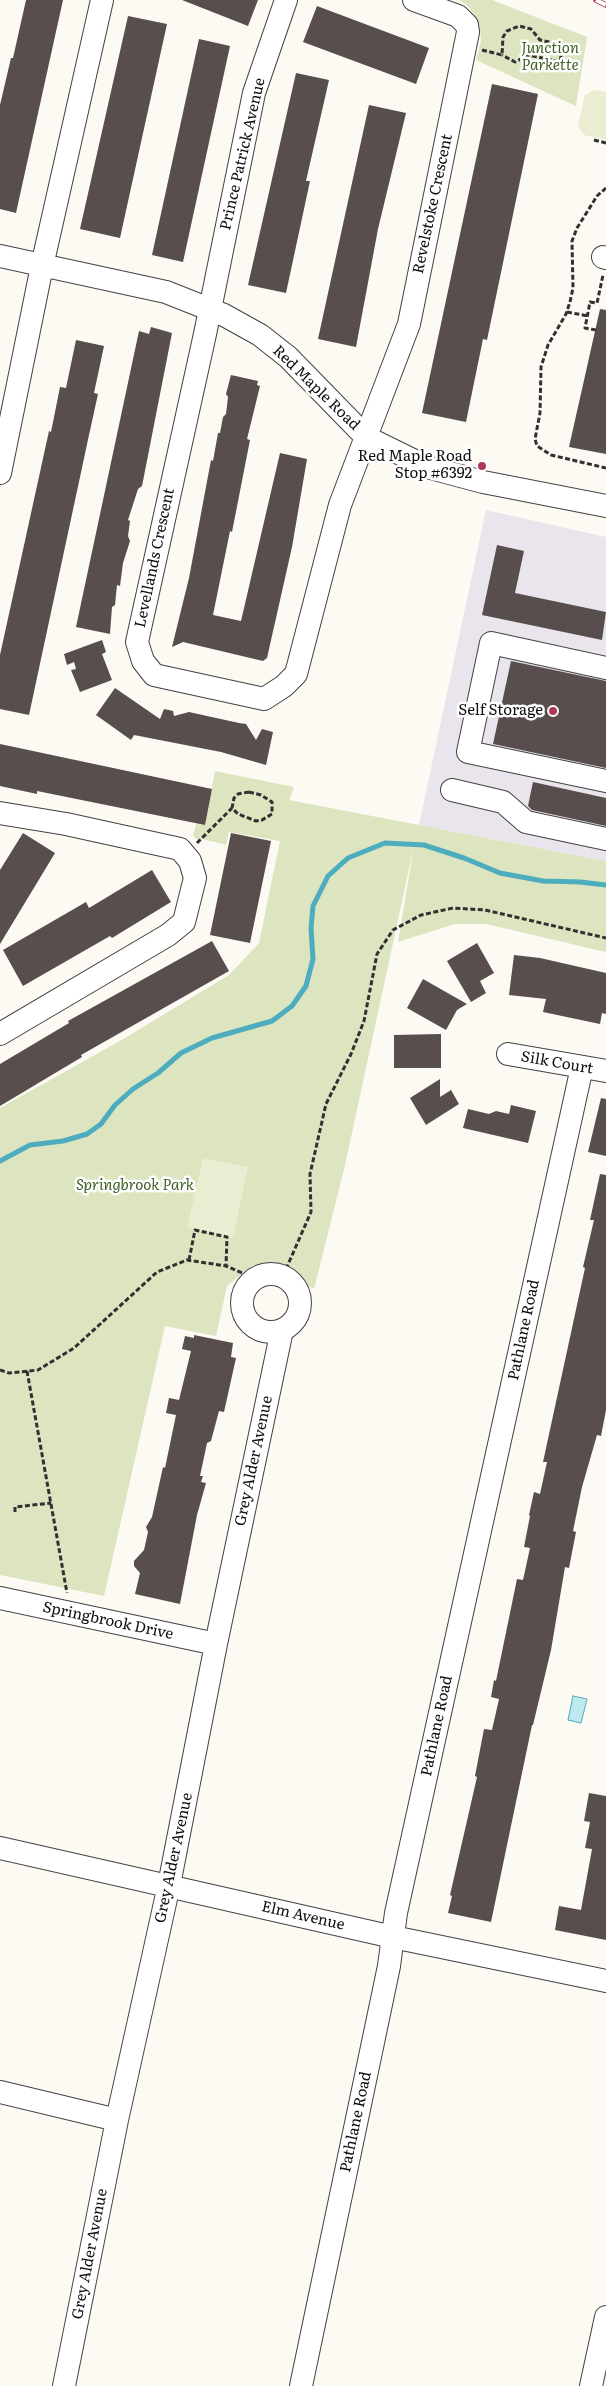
<!DOCTYPE html>
<style>
body{margin:0}
canvas{display:block;background:#fdf9f3}
</style>
<canvas width="606" height="2386"></canvas>
<script>
const context = document.querySelector('canvas').getContext('2d');
context.lineJoin = 'round';
function fill(path, color) { context.fillStyle = color; context.fill(path, 'evenodd'); }
const toPath = rows => new Path2D(rows.map(r => 'M' + r).join(''));
function stroke(path, color, width, dash) { context.strokeStyle = color; context.lineWidth = width; context.lineCap = dash ? 'butt' : 'round'; context.setLineDash(dash || []); context.stroke(path); }
function write(font, color, halo, rows, align = 'center') {
  context.font = font + ' Literata,serif'; context.lineWidth = 5; context.setLineDash([]); context.textBaseline = 'middle'; context.strokeStyle = halo; context.fillStyle = color; for (const [text, x, y, turn = 0] of rows) {
    context.save(); context.translate(x, y); context.rotate((+turn || 0) * Math.PI / 180); context.textAlign = isNaN(turn) ? turn : align; if (halo) context.strokeText(text, 0, 0); context.fillText(text, 0, 0); context.restore();
  }
}
const industrial = toPath([
 [486,510,606,537,606,861,419,825]
]);
const green = toPath([
 [460,0,492,0,587,37,576,106,476,60,481,41,480,27,470,8],
 [215,771,294,787,289,800,606,861,606,952,486,924,455,924,398,942,414,846,345,1165,314,1289,276,1268,253,1265,227,1286,216,1336,165,1326,104,1596,0,1575,0,1108,120,1041,229,975,259,943,280,841,229,832,226,845,202,839,200,842,193,836,196,824,205,825]
]);
const pitch = toPath([
 [594,90,606,92,606,140,584,135,578,126,585,95],
 [203,1158,248,1167,233,1238,187,1228]
]);
const water = toPath([
 [573,1696,587,1699,581,1723,568,1720,573,1696]
]);
const stream = toPath([
 [0,1161,30,1145,63,1141,87,1134,101,1124,115,1105,133,1089,158,1073,181,1053,212,1038,272,1021,292,1006,306,986,313,959,311,928,313,906,328,876,348,858,385,843,424,845,464,858,500,873,543,881,580,882,606,885]
]);
const building = toPath([
 [26,0,63,0,16,213,0,209,0,105,11,58,13,58],
 [182,0,258,0,248,26],
 [317,6,429,48,416,84,303,42],
 [128,16,167,24,120,238,80,229],
 [199,39,230,46,183,262,152,255],
 [296,73,329,80,306,181,310,181,286,293,248,285],
 [492,84,538,94,487,340,483,339,466,422,422,413],
 [369,105,406,113,378,229,356,347,318,339],
 [600,309,606,310,606,454,569,447],
 [151,327,172,333,143,481,142,486,138,489,128,520,130,521,128,536,130,541,123,563,120,586,117,585,115,605,112,607,110,634,76,627,139,331,149,334],
 [76,340,104,346,94,393,98,394,89,435,29,715,0,709,0,655,49,431,51,432,60,387,66,388],
 [231,375,258,381,257,385,260,386,247,439,250,440,232,532,230,531,213,615,241,621,280,453,307,459,292,547,267,658,263,661,183,642,172,647,189,578,211,460,213,461,218,433,220,433,223,417,226,414,228,397,226,394],
 [497,545,524,551,515,593,606,612,602,640,482,615],
 [102,640,106,652,102,654,112,680,80,692,71,670,76,669,74,662,67,665,64,654],
 [511,661,606,681,606,768,493,744],
 [115,688,160,719,164,709,173,711,174,716,189,712,239,723,246,724,256,740,262,729,273,732,266,765,221,752,134,735,131,740,96,715],
 [0,744,212,789,205,825,37,791,37,794,0,786],
 [533,782,606,798,606,826,532,810,528,806],
 [23,833,55,853,0,944,0,870],
 [231,833,271,841,250,943,210,935],
 [152,870,171,902,112,938,110,936,23,986,3,950,86,902,89,908],
 [212,941,229,971,81,1055,82,1057,0,1106,0,1064,69,1023,68,1021],
 [477,943,494,973,480,981,486,993,471,1002,447,961],
 [514,955,540,958,606,973,606,1014,602,1013,600,1024,543,1012,546,999,509,995],
 [423,979,467,1004,457,1010,446,1030,407,1008],
 [441,1034,441,1068,394,1068,394,1035],
 [440,1079,440,1097,451,1090,459,1104,426,1125,410,1098],
 [601,1098,606,1099,606,1156,588,1152],
 [511,1105,536,1111,528,1143,463,1128,468,1109,489,1114,496,1111,509,1114],
 [600,1174,606,1175,606,1410,601,1436,597,1435,582,1487,573,1531,576,1532,569,1568,565,1567,551,1650,533,1725,532,1725,491,1922,448,1913,452,1896,450,1895,477,1777,475,1776,484,1729,492,1730,499,1699,491,1697,494,1680,496,1681,517,1579,523,1580,530,1548,524,1547,530,1516,529,1515,534,1492,540,1494,547,1462,543,1462,585,1268,583,1267,594,1220,590,1220],
 [194,1335,233,1343,231,1357,236,1358,224,1412,219,1411,211,1441,207,1443,200,1476,203,1476,201,1482,206,1483,197,1515,180,1604,135,1594,140,1573,134,1566,134,1561,144,1550,148,1532,146,1527,152,1517,163,1467,165,1468,176,1415,166,1413,169,1398,179,1400,191,1351,182,1349,185,1336,194,1338],
 [589,1793,606,1796,606,1940,555,1930,559,1906,581,1910,592,1849,585,1848,590,1822,584,1821]
]);
const path = toPath([
 [482,50,502,55,503,37,507,31,519,26,531,29,540,40,563,45,560,62,529,55,515,62,502,55],
 [594,140,606,143],
 [606,188,597,196,577,228,572,241,573,288,570,302,566,314,548,345,541,367,540,413,535,439,537,446,551,455,606,468],
 [567,312,588,316],
 [596,330,585,328,590,302,597,303,603,275],
 [249,792,261,795,272,802,272,814,262,820,256,821,238,814,232,808,234,798,238,794,249,792],
 [197,843,232,808],
 [189,1260,195,1230,227,1237,226,1266],
 [283,1276,311,1212,310,1174,326,1104,351,1054,364,1021,377,954,393,930,421,915,453,908,485,910,606,938],
 [0,1370,9,1373,38,1370,74,1348,157,1272,187,1260,226,1266,256,1279],
 [27,1371,67,1593],
 [15,1512,15,1507,51,1503]
]);
const minor = toPath([
 [286,0,254,93,205,334,137,642,143,661,154,675,264,699,284,686,296,674,340,505,409,324,468,32,467,25,458,16,414,0],
 [0,256,166,292,224,315,260,335,288,357,366,437,427,467,483,482,606,506],
 [603,257,606,258],
 [0,473,42,266,102,0],
 [606,668,491,643,468,752,606,781],
 [452,790,503,802,526,822,606,839],
 [0,813,66,824,180,849,190,861,195,878,184,922,168,935,0,1034],
 [508,1054,606,1071],
 '242 1303a29 29 0 1 1 58 0a29 29 0 1 1-58 0Z',
 [0,1598,216,1644],
 [0,1848,393,1937,606,1981],
 [0,2092,117,2120],
 [64,2386,117,2120,169,1885,216,1644,282,1330],
 [301,2386,389,1966,396,1913,582,1067],
 [591,2386,606,2317]
]);
const rail = toPath([
 [596,0,606,5]
]);
const markers = [
 [482,466,5,"#b0375a"],
 [553,711,5,"#b0375a"]
];
const parkNames = [
 ["Junction",550,49],
 ["Parkette",550,66],
 ["Springbrook Park",135,1186]
];
const streetNames = [
 ["Prince Patrick Avenue",243,154,-77],
 ["Revelstoke Crescent",433,204,-78],
 ["Red Maple Road",316,388,44],
 ["Levellands Crescent",155,558,-78],
 ["Silk Court",557,1063,10],
 ["Pathlane Road",524,1330,-78],
 ["Grey Alder Avenue",254,1461,-78],
 ["Springbrook Drive",108,1621,12],
 ["Pathlane Road",437,1726,-78],
 ["Grey Alder Avenue",174,1858,-78],
 ["Elm Avenue",303,1916,13],
 ["Pathlane Road",356,2122,-78],
 ["Grey Alder Avenue",90,2254,-79]
];
const poiNames = [
 ["Red Maple Road",472,457],
 ["Stop #6392",472,474],
 ["Self Storage",543,711]
];
fill(industrial, '#eae5ed');
fill(green, '#dce5c0');
fill(pitch, '#eaedd1');
fill(water, '#bee9ef');
stroke(water, '#4dacbe', 1);
stroke(stream, '#4dacbe', 5);
fill(building, '#574e4d');
stroke(minor, '#424242', 24);
stroke(path, '#313131', 3, [5, 2.5]);
stroke(minor, '#fff', 22);
stroke(rail, '#b0375a', 5.5);
stroke(rail, '#fff', 4, [11]);
for (const [x, y, r, color] of markers) { const dot = new Path2D(); dot.arc(x, y, r, 0, 2 * Math.PI); context.fillStyle = color; context.fill(dot); stroke(dot, '#fff', 2); }
write('italic 15px', '#406027', '#fff', parkNames);
write('15px', '#0f0f0f', '#fff', streetNames);
write('15px', '#0f0f0f', '#fff', poiNames, 'right');
</script>
